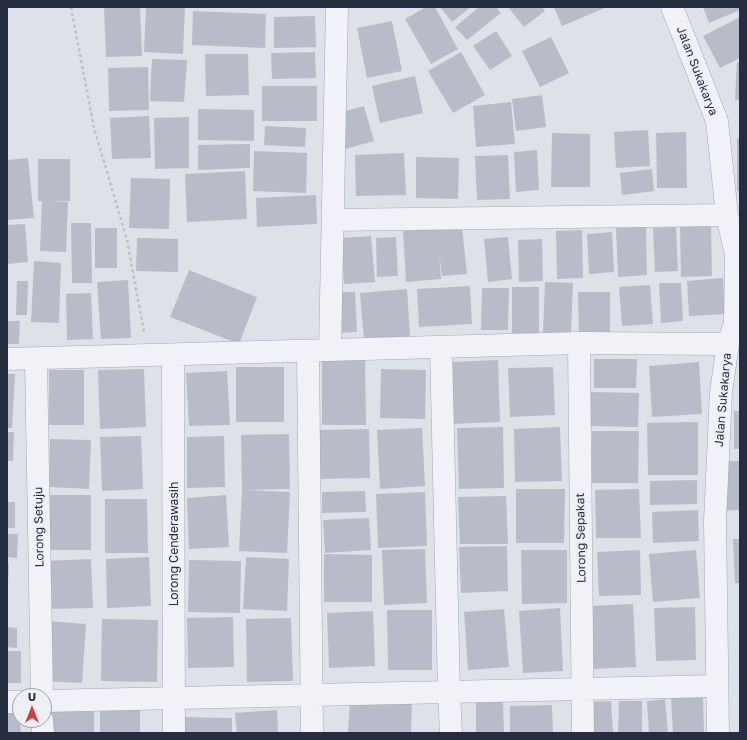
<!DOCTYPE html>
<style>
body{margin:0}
#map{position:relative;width:747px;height:740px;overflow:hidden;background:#dee1e8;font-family:"Golos Text",sans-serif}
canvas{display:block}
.frame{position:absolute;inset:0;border:8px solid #272d40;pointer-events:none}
.north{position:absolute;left:12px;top:688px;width:40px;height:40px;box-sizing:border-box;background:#eef0f6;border:1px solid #9ea2ad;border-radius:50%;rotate:0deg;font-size:11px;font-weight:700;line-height:16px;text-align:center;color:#272d40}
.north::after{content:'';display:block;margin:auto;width:14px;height:18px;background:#d23f41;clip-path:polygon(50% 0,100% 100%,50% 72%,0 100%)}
</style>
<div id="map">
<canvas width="747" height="740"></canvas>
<div class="frame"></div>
<div class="north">U</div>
</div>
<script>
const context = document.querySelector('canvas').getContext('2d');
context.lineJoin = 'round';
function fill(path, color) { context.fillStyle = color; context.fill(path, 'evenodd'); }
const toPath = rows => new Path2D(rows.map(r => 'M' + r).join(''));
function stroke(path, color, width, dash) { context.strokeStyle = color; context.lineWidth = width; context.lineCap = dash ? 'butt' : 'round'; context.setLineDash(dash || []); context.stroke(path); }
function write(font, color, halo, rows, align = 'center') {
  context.font = font + ' "Golos Text",sans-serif'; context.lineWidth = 3.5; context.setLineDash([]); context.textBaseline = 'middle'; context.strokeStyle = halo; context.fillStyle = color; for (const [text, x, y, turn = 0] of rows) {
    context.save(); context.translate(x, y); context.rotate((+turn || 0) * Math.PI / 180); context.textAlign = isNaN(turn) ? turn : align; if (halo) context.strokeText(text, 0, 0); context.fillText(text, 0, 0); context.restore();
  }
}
const building = toPath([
 [140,7,142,56,106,57,104,8],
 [146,7,185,7,183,54,144,52],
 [426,7,435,7,458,49,431,64,405,19],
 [440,7,471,7,452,22],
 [479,7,496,7,501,13,467,40,455,27],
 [508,7,542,7,545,11,524,27],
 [554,7,607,7,562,26],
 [703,7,740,7,740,10,709,23],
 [193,11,266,14,265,48,192,45],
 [315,16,316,47,274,48,274,17],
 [740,17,740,58,720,68,703,36],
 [392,21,402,71,367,78,357,28],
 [496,31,512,56,490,70,473,46],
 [551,37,569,73,540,87,522,51],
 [315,52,316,78,272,79,271,53],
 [461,52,485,95,453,113,428,71],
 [205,54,248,54,249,95,206,96],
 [152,59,187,60,184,102,150,101],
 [737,62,740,62,740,100,735,100],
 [148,67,149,110,109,111,108,68],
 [415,76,423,113,380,123,372,86],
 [262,86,317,86,317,121,262,121],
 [542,95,546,127,516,131,512,99],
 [511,102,515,144,476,147,473,106],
 [364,106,374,141,345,149,335,114],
 [198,109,254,110,254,141,198,140],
 [149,116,151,158,112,159,110,118],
 [189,117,189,168,155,169,154,118],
 [265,126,306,128,305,147,264,145],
 [648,130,650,166,616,168,614,132],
 [686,132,687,188,657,188,656,133],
 [552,133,590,134,590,187,551,187],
 [737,138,740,138,740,191,737,191],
 [250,144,250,168,198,170,198,145],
 [537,150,539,190,516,192,514,152],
 [254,151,307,153,306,193,253,191],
 [404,153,406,195,356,196,355,155],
 [508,155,510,199,477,200,475,156],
 [416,157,459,158,458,199,416,198],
 [28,158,34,218,7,220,7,160],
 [38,159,70,159,70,201,50,201,68,202,66,252,40,251,42,201,38,201],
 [652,169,654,191,622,195,620,173],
 [245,171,247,219,187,222,185,174],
 [131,178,170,179,169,229,129,228],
 [316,195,317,224,257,227,256,198],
 [71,223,91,223,92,283,72,283],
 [25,224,28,262,7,264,7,225],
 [680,226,711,226,712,276,681,277],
 [462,227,467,274,442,276,439,252,441,279,406,282,403,231],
 [646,227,647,275,618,277,616,228],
 [676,227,678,271,655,272,653,228],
 [95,228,117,228,117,268,95,268],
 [582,230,583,278,557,279,556,231],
 [612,232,614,272,589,274,587,234],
 [371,236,375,282,344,284,341,238],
 [396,237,398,276,377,277,376,238],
 [508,237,512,279,488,282,484,239],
 [137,238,178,239,178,272,136,271],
 [542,239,543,281,519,282,518,240],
 [34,261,61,263,59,323,31,322],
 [189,270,257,297,239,344,170,317],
 [723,278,725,314,689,316,687,281],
 [128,280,131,338,101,339,97,282],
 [17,281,28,281,27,315,16,315],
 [545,282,573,283,571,333,543,333],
 [659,283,681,283,683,321,661,323],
 [650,285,653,324,622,326,619,287],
 [470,286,472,324,419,327,417,289],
 [512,287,539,287,539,333,512,333],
 [482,288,509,288,508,330,481,330],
 [407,289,410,336,364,340,360,293],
 [336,292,355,292,357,332,337,333],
 [578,292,610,292,610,333,579,333],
 [91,293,93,339,67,340,66,294],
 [7,321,20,321,19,344,7,344],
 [594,359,637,359,636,388,594,388],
 [322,360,365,360,366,425,322,425],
 [498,360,500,422,451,424,449,362],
 [699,362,702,414,652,417,649,366],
 [236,367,284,367,284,422,236,422],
 [553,367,555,415,510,417,508,368],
 [144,369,146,427,100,429,98,370],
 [381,369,426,370,425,419,380,418],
 [49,370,84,370,84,425,49,425],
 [227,371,230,425,189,426,186,373],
 [7,374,15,374,12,428,7,428],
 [591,392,639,393,638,427,590,426],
 [734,411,740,411,740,449,734,449],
 [698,422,698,475,648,475,647,423],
 [503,427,504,488,459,489,457,428],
 [560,427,562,481,515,482,514,429],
 [422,428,425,486,380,489,377,430],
 [369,429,370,478,319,479,318,430],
 [592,431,639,431,638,483,591,483],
 [7,432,14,432,13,461,7,461],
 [289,434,290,489,246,490,290,492,287,553,239,551,242,489,241,435],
 [141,436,143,489,102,491,100,437],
 [224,436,225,487,187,488,187,437],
 [50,439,91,440,89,489,49,487],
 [721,461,740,461,740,510,723,511],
 [697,480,697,504,650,505,650,481],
 [516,489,565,489,564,543,516,543],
 [639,489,641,538,596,538,595,490],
 [365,491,366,512,322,513,322,492],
 [425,492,427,546,378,548,376,494],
 [48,495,91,495,91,550,48,550],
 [226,495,229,547,189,549,187,498],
 [506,496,508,544,460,544,458,497],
 [105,499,147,499,148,553,105,553],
 [7,502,15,502,15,528,7,528],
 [698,510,699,541,653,543,652,512],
 [369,518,371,550,325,553,323,520],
 [7,534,18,534,17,558,7,557],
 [733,539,740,539,740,583,735,583],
 [507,546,508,591,461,593,459,547],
 [425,549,427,603,384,605,382,550],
 [521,550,567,550,567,603,522,604],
 [640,550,641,595,599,596,597,552],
 [696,550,700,598,653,602,649,554],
 [324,554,372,555,372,602,324,602],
 [149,557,151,606,107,608,106,559],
 [246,557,289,559,287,611,243,609],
 [91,559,93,608,48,609,46,561],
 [189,560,241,561,240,613,188,612],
 [7,564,9,564,8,585,7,584],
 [633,604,636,667,593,669,590,606],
 [695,607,696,660,656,661,654,608],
 [560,608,563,671,523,673,519,611],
 [504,609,509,667,468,670,464,612],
 [387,610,432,610,432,670,388,670],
 [373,611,375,666,329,668,327,613],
 [233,617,234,667,188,668,187,618],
 [291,618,293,681,247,682,246,619],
 [102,619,158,620,157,682,101,681],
 [46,621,86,624,82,683,43,681],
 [7,627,17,628,17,648,7,647],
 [7,651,21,651,21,683,7,683],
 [703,697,704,733,673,733,671,698],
 [350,699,412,702,411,733,348,733],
 [665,699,668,733,649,733,647,701],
 [611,701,613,733,592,733,591,702],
 [619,701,642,701,642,733,618,733],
 [476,702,503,702,504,733,476,733],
 [552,705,553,733,510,733,510,706],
 [94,706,94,733,47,733,47,707],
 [100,709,140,710,140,733,100,733],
 [19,710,21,733,7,733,7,711],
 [277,710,278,733,237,733,235,713],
 [183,717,232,718,232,733,182,733]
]);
const path = toPath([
 [71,7,94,128,127,240,144,332]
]);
const minor = toPath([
 [672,7,717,121,727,215,736,255,735,323,728,344,721,392,715,521,718,733],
 [333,220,727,215],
 [579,343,583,733],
 [441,347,449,692,451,733],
 [330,350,337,7],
 [308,351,312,733],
 [173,355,174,733],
 [7,359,579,343,728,344],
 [36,359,42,696],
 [44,701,717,686],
 [7,702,20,702],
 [42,720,43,733]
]);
const streetNames = [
 ["Jalan Sukakarya",697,71,69],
 ["Jalan Sukakarya",723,400,-85],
 ["Lorong Setuju",39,527,-91],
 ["Lorong Sepakat",581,538,-91],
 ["Lorong Cenderawasih",174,544,-90]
];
fill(building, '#b9bcc8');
stroke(minor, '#a3a7b2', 23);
stroke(path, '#bcbfc7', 2.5, [3, 3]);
stroke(minor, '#f1f2f7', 22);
write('12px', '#272d40', '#eef0f6', streetNames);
</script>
